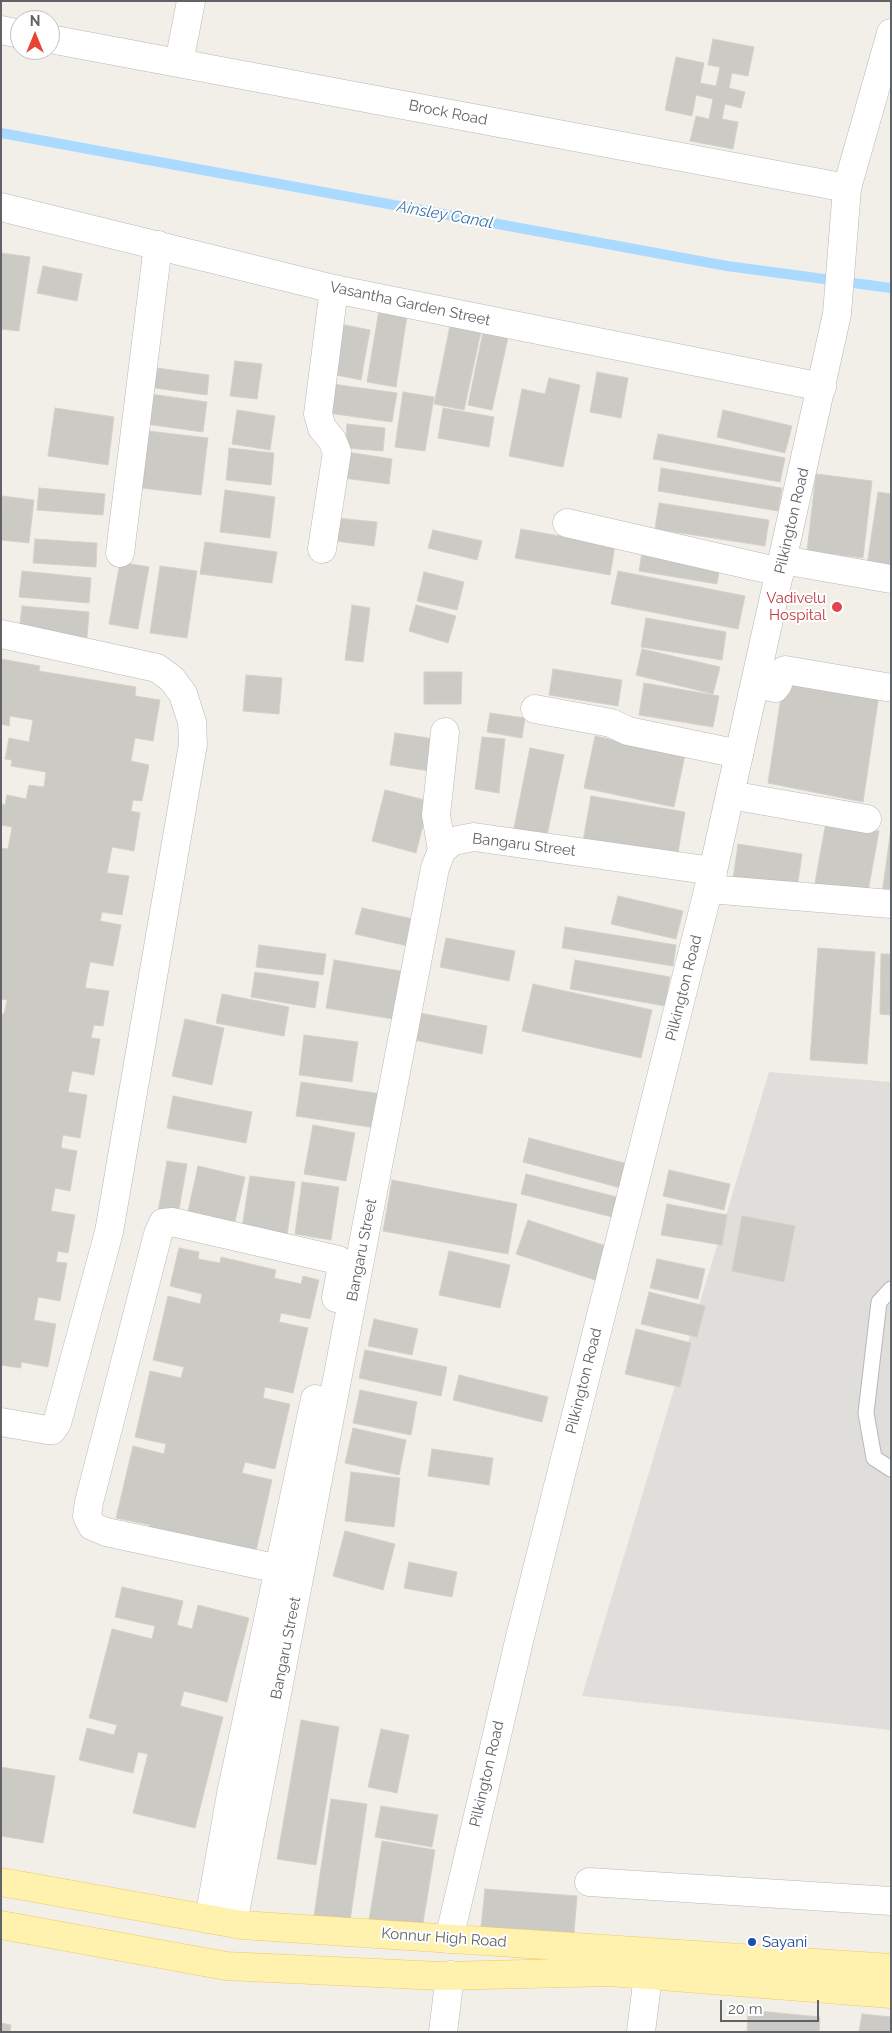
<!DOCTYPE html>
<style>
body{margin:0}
#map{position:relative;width:892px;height:2033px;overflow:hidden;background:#f1efe8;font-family:Raleway,sans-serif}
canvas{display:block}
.frame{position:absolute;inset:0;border:2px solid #5f6368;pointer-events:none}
.north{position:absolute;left:10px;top:10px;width:50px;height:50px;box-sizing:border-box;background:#fff;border:1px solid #bfc1c3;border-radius:50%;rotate:0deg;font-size:14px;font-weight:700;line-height:20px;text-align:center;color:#5f6368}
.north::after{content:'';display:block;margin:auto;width:18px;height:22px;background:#ea4335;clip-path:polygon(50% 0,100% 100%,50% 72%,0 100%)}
.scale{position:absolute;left:720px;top:2000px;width:99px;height:22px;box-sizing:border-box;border:2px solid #5f6368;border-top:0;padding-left:6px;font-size:15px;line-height:18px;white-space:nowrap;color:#5f6368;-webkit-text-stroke:4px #fff;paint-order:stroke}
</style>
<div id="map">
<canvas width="892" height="2033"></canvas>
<div class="frame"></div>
<div class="north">N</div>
<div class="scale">20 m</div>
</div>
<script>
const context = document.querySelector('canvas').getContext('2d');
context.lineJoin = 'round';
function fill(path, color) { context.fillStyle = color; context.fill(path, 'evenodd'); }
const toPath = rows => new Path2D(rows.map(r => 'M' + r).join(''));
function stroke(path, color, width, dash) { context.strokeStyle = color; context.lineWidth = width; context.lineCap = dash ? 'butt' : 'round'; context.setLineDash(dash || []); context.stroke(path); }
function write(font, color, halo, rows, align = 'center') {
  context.font = font + ' Raleway,sans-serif'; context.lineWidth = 4; context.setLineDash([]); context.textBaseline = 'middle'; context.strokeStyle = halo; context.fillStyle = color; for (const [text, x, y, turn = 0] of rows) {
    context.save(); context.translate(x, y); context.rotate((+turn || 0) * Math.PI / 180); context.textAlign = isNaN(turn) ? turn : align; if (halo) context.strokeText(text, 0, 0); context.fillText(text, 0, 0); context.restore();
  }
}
const industrial = toPath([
 [769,1072,891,1082,891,1730,582,1696]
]);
const stream = toPath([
 [1,133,727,266,891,288]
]);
const building = toPath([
 [713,39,754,47,748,76,732,73,729,88,745,92,741,108,725,104,722,119,738,122,733,149,690,141,696,116,709,119,713,99,696,95,692,116,665,110,676,57,704,63,700,83,716,86,720,67,708,65,713,39],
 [1,253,30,257,19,331,1,329,1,253],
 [43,266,82,274,77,301,37,293,43,266],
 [380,304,408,309,396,387,367,382,380,304],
 [451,321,482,327,464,410,434,404,451,321],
 [340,324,370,330,361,380,331,374,340,324],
 [484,327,509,333,492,410,468,405,484,327],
 [235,361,262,364,257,399,230,396,235,361],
 [149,367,209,375,207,395,147,387,149,367],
 [597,372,628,378,621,418,590,412,597,372],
 [549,378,580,385,563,467,509,456,522,389,545,394,549,378],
 [332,384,397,393,392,422,328,413,332,384],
 [403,392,434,397,425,451,395,447,403,392],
 [150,394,207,402,203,432,146,424,150,394],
 [55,408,114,417,108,465,48,456,55,408],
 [443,408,494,417,489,447,438,438,443,408],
 [237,410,275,416,270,450,232,444,237,410],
 [723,410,792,426,785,453,717,437,723,410],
 [347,424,385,428,383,451,345,448,347,424],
 [140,430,208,438,201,495,133,487,140,430],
 [658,434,785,458,780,482,653,459,658,434],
 [229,448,274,453,271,485,226,480,229,448],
 [347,452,392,459,389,484,343,478,347,452],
 [661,468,782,488,778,511,658,491,661,468],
 [816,474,872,481,863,558,807,551,816,474],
 [39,488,105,494,103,515,37,510,39,488],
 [225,490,275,497,270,538,220,532,225,490],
 [878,492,891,494,891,568,867,565,878,492],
 [2,496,34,500,29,543,1,540,2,496],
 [659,503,769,520,765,546,655,529,659,503],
 [337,518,377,522,374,546,335,541,337,518],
 [521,529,615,546,610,575,515,558,521,529],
 [433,530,482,541,477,560,428,548,433,530],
 [35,539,97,543,96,567,33,563,35,539],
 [205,542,277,552,272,583,200,574,205,542],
 [643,546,721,559,717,584,639,571,643,546],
 [120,562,149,567,138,629,109,624,120,562],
 [160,566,197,571,187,638,150,633,160,566],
 [22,571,91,578,89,603,19,597,22,571],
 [618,571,745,596,738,629,611,604,618,571],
 [424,572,464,582,457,610,417,601,424,572],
 [352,605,370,608,363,662,345,660,352,605],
 [416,605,456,616,448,643,409,631,416,605],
 [22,606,89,612,87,638,19,632,22,606],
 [646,618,726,632,722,660,641,647,646,618],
 [642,649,720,667,713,694,636,675,642,649],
 [1,659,40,666,39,671,136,687,135,696,160,700,153,741,135,738,131,761,149,765,142,801,133,800,131,811,140,813,134,851,112,847,107,873,129,876,122,915,102,912,100,921,121,925,113,966,90,962,85,988,109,991,103,1026,94,1025,91,1038,100,1039,94,1075,72,1071,68,1092,87,1095,80,1138,63,1135,61,1148,77,1151,70,1191,55,1188,51,1211,75,1215,68,1253,58,1251,56,1262,67,1263,60,1301,38,1297,34,1320,56,1324,48,1367,21,1362,21,1368,1,1365,1,1014,4,1014,7,1000,1,999,1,848,8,849,12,827,1,825,1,804,5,805,7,795,26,799,29,785,44,787,46,772,11,766,12,760,5,759,9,738,29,742,33,720,10,716,9,726,1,724,1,659],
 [553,669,622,680,618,706,549,695,553,669],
 [424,672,462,672,461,704,424,704,424,672],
 [246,675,282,678,279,714,243,711,246,675],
 [784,677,879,695,863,802,768,783,784,677],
 [644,683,719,696,713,727,639,715,644,683],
 [490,713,525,718,522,738,487,732,490,713],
 [395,733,435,739,430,771,390,765,395,733],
 [595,736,685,755,674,807,584,788,595,736],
 [482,737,505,739,499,793,475,789,482,737],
 [530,748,564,755,546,840,513,833,530,748],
 [385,790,429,801,416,853,372,841,385,790],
 [591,796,685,812,677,858,583,841,591,796],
 [826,822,879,831,867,897,814,888,826,822],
 [891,829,891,895,882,894,891,829],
 [738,844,802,854,797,889,733,879,738,844],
 [618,896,683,911,676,939,611,924,618,896],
 [362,908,423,921,417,948,355,934,362,908],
 [565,927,676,945,673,966,562,948,565,927],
 [446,938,515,951,509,981,440,967,446,938],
 [259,945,326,954,323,975,256,967,259,945],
 [818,948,875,952,867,1064,810,1060,818,948],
 [881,954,891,954,891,1015,880,1014,881,954],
 [334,960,407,972,399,1020,326,1008,334,960],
 [575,960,670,977,665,1006,570,989,575,960],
 [255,972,319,982,315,1008,251,997,255,972],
 [533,984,652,1010,641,1058,522,1031,533,984],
 [222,994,289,1007,284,1036,216,1023,222,994],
 [420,1013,487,1026,482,1054,414,1040,420,1013],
 [185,1019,224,1028,212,1085,172,1076,185,1019],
 [304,1035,358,1042,352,1082,299,1075,304,1035],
 [301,1082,388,1095,383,1129,296,1116,301,1082],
 [173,1096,252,1112,246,1143,167,1128,173,1096],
 [313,1125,355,1133,346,1181,304,1174,313,1125],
 [529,1138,628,1164,621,1188,523,1162,529,1138],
 [167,1161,187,1164,178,1215,158,1212,167,1161],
 [198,1166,245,1177,234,1226,187,1216,198,1166],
 [669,1170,730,1184,724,1210,663,1196,669,1170],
 [526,1174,617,1197,612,1217,521,1194,526,1174],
 [250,1176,295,1182,287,1235,242,1228,250,1176],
 [392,1180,517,1204,508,1254,383,1231,392,1180],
 [302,1182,339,1187,331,1240,295,1234,302,1182],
 [667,1204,727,1215,722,1245,661,1235,667,1204],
 [742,1216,795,1226,784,1282,732,1271,742,1216],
 [528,1220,609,1247,598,1281,516,1254,528,1220],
 [179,1248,199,1252,198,1259,220,1263,221,1257,276,1270,274,1278,301,1284,303,1276,319,1280,310,1319,281,1313,279,1322,308,1328,293,1393,265,1387,263,1398,290,1404,275,1469,245,1462,242,1473,272,1480,256,1551,148,1536,150,1525,116,1518,133,1446,164,1454,166,1444,135,1437,150,1371,181,1378,184,1367,153,1360,168,1296,200,1304,202,1294,170,1286,179,1248],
 [449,1251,510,1265,500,1308,439,1295,449,1251],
 [657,1259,705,1269,698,1299,650,1288,657,1259],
 [649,1292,705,1306,697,1337,641,1324,649,1292],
 [374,1319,418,1329,412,1355,368,1346,374,1319],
 [636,1329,691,1343,680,1387,625,1374,636,1329],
 [365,1350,447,1367,441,1396,359,1378,365,1350],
 [459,1375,548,1397,542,1422,453,1400,459,1375],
 [360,1390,417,1402,411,1435,353,1423,360,1390],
 [353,1428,406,1440,399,1475,345,1463,353,1428],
 [432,1449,493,1458,489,1485,428,1476,432,1449],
 [351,1472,400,1478,394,1527,345,1521,351,1472],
 [345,1531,395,1544,383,1590,333,1576,345,1531],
 [409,1562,457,1572,452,1597,404,1588,409,1562],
 [122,1587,183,1601,177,1625,192,1629,198,1605,249,1618,227,1702,184,1691,180,1706,223,1717,195,1828,133,1813,148,1754,138,1752,133,1773,79,1760,87,1728,114,1735,117,1725,89,1718,112,1629,152,1639,155,1626,115,1617,122,1587],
 [301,1720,339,1727,316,1865,277,1859,301,1720],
 [381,1729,409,1735,397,1793,368,1787,381,1729],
 [1,1767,55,1776,43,1843,1,1836,1,1767],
 [331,1799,367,1804,350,1921,314,1916,331,1799],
 [381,1806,438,1815,432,1847,375,1837,381,1806],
 [382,1841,435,1850,421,1935,368,1926,382,1841],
 [485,1889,577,1896,573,1944,480,1936,485,1889],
 [748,2010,820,2017,819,2032,747,2032,748,2010],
 [862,2014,891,2017,891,2032,859,2032,862,2014],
 [1,2023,11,2025,10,2032,1,2032,1,2023]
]);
const service = toPath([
 [891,1289,879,1302,866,1413,874,1458,891,1469]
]);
const minor = toPath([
 [1,30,20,34],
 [50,39,847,188],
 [179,63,191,1],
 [1,207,334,289,822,387],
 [567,523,780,572],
 [322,549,337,452,332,440,322,428,318,414,334,289],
 [120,553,158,245],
 [783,560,891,579],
 [1,634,157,668,172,679,183,694,192,722,193,744,109,1232,57,1423,52,1430,47,1430,1,1422],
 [755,684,775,688,778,684,781,673,785,670,886,687],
 [535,709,611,723,628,731,739,754],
 [730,795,867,819],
 [442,850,436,815,445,732],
 [709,889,891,904],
 [279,1569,106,1532,92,1526,87,1516,89,1502,158,1234,163,1223,172,1222,338,1260,341,1265,341,1271,336,1298],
 [589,1882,891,1901],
 [209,1919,231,1794,315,1399],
 [233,1923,435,868,442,850,453,841,474,837,713,871],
 [443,2032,450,1975],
 [641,2032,648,1975]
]);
const tertiary = toPath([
 [449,1939,520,1637,713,871,837,314,847,188,891,33]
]);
const primary = toPath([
 [1,1882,242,1925,891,1968],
 [1,1925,226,1966,441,1976,610,1972,891,1994]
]);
const markers = [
 [837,607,6,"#e0444e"],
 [752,1942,5,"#1a4fb4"]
];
const streetNames = [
 ["Brock Road",448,113,11],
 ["Vasantha Garden Street",410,304,12],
 ["Pilkington Road",792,521,-77],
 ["Bangaru Street",524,845,7],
 ["Pilkington Road",684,988,-76],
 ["Bangaru Street",362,1250,-79],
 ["Pilkington Road",584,1381,-76],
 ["Bangaru Street",286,1648,-79],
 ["Pilkington Road",487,1774,-77],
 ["Konnur High Road",444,1938,4]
];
const healthNames = [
 ["Vadivelu",826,598],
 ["Hospital",826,615]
];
const transitNames = [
 ["Sayani",762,1942]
];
const waterNames = [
 ["Ainsley Canal",445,215,10]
];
fill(industrial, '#e0deda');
stroke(stream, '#aadaff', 10);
fill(building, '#cccac5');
stroke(building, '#d6d1c6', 1);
stroke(service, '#b5b8bc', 17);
stroke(minor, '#b5b8bc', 29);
stroke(tertiary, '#b5b8bc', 29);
stroke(primary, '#f2c960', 29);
stroke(service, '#fff', 15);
stroke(minor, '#fff', 28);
stroke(tertiary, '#fff', 28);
stroke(primary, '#fff2af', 28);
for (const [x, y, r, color] of markers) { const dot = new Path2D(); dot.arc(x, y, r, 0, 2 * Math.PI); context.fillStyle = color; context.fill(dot); stroke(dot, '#fff', 2); }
write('15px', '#5f6368', '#fff', streetNames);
write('15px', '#be3a42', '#fff', healthNames, 'right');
write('15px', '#164399', '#fff', transitNames, 'left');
write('italic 16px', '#4174aa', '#fff', waterNames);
</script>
